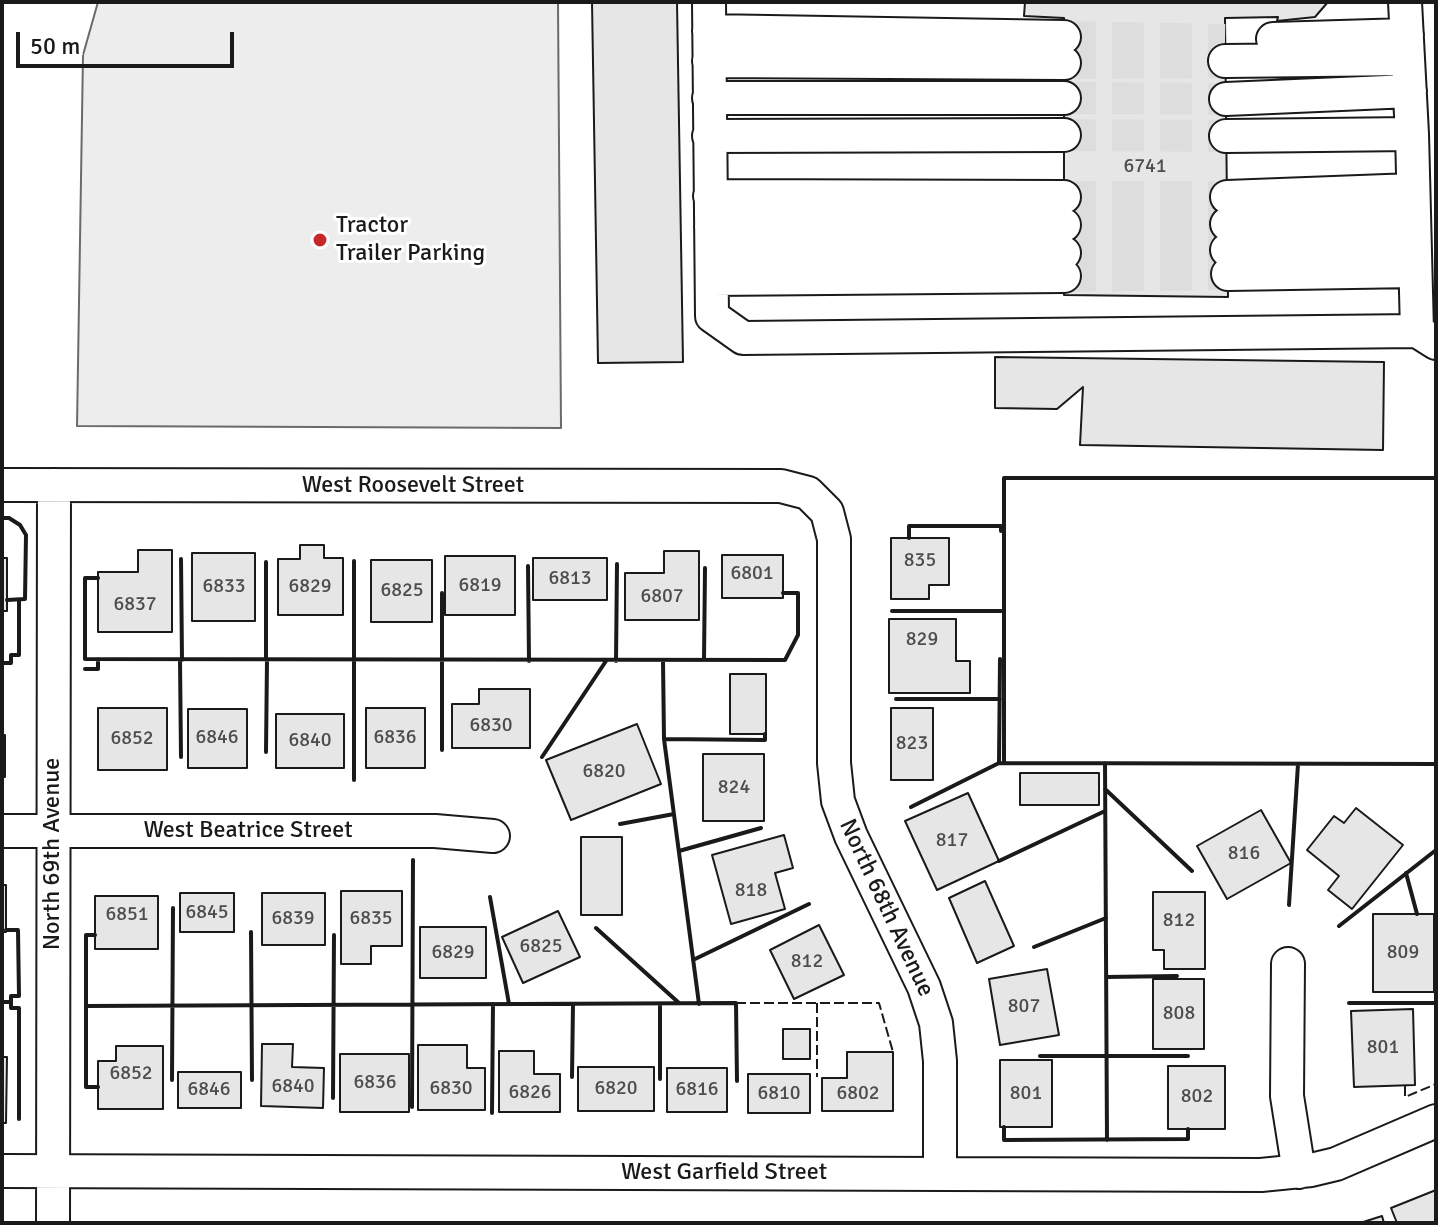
<!DOCTYPE html>
<style>
body{margin:0}
#map{position:relative;width:1438px;height:1225px;overflow:hidden;background:#fff;font-family:Signika,sans-serif}
canvas{display:block}
.frame{position:absolute;inset:0;border:4px solid #1a1a1a;pointer-events:none}
.scale{position:absolute;left:16px;top:32px;width:218px;height:36px;box-sizing:border-box;border:4px solid #1a1a1a;border-top:0;padding-left:10px;font-size:24px;line-height:28px;white-space:nowrap;color:#1a1a1a;-webkit-text-stroke:6px #fff;paint-order:stroke}
</style>
<div id="map">
<canvas width="1438" height="1225"></canvas>
<div class="frame"></div>
<div class="scale">50 m</div>
</div>
<script>
const context = document.querySelector('canvas').getContext('2d');
context.lineJoin = 'round';
function fill(path, color) { context.fillStyle = color; context.fill(path, 'evenodd'); }
const toPath = rows => new Path2D(rows.map(r => 'M' + r).join(''));
function stroke(path, color, width, dash) { context.strokeStyle = color; context.lineWidth = width; context.lineCap = dash ? 'butt' : 'round'; context.setLineDash(dash || []); context.stroke(path); }
function write(font, color, halo, rows, align = 'center') {
  context.font = font + ' Signika,sans-serif'; context.lineWidth = 6; context.setLineDash([]); context.textBaseline = 'middle'; context.strokeStyle = halo; context.fillStyle = color; for (const [text, x, y, turn = 0] of rows) {
    context.save(); context.translate(x, y); context.rotate((+turn || 0) * Math.PI / 180); context.textAlign = isNaN(turn) ? turn : align; if (halo) context.strokeText(text, 0, 0); context.fillText(text, 0, 0); context.restore();
  }
}
const parking = toPath([
 [98,2,558,2,561,428,77,426,83,55,98,2]
]);
const building = toPath([
 [592,2,677,2,683,362,598,363,592,2],
 [1025,2,1328,2,1315,17,1277,21,1278,17,1225,18,1228,297,1064,295,1064,18,1024,16,1025,2],
 [995,357,1384,362,1383,450,1080,445,1083,387,1057,409,995,408,995,357],
 [891,538,949,538,949,585,929,585,929,599,891,599,891,538],
 [300,545,324,545,324,558,343,558,343,615,278,615,278,559,300,559,300,545],
 [138,550,172,550,172,632,98,632,98,572,138,572,138,550],
 [664,551,699,551,699,620,625,620,625,573,664,573,664,551],
 [192,553,255,553,255,621,192,621,192,553],
 [722,555,783,555,783,598,722,598,722,555],
 [445,556,515,556,515,615,445,615,445,556],
 [2,558,7,558,7,611,2,611,2,558],
 [533,558,607,558,607,600,533,600,533,558],
 [371,560,432,560,432,622,371,622,371,560],
 [889,619,956,619,956,661,970,661,970,693,889,693,889,619],
 [730,674,766,674,766,734,730,734,730,674],
 [479,689,530,689,530,748,452,748,452,704,479,704,479,689],
 [98,708,167,708,167,770,98,770,98,708],
 [366,708,425,708,425,768,366,768,366,708],
 [891,708,933,708,933,780,891,780,891,708],
 [188,709,247,709,247,768,188,768,188,709],
 [276,714,344,714,344,768,276,768,276,714],
 [637,724,661,784,571,820,546,760,637,724],
 [2,735,5,735,5,777,2,777,2,735],
 [703,754,764,754,764,821,703,821,703,754],
 [1020,773,1099,773,1099,805,1020,805,1020,773],
 [968,793,999,861,937,890,905,821,968,793],
 [1356,808,1403,845,1352,909,1328,890,1339,876,1307,850,1334,816,1344,823,1356,808],
 [1261,810,1291,863,1227,899,1197,846,1261,810],
 [784,835,793,868,775,873,785,909,731,924,712,855,784,835],
 [581,837,622,837,622,915,581,915,581,837],
 [985,881,1014,946,977,963,949,898,985,881],
 [2,885,6,885,6,932,2,932,2,885],
 [341,891,402,891,402,946,371,946,371,964,341,964,341,891],
 [1153,892,1205,892,1205,969,1164,969,1164,950,1153,950,1153,892],
 [180,893,234,893,234,932,180,932,180,893],
 [262,893,325,893,325,945,262,945,262,893],
 [95,896,158,896,158,949,95,949,95,896],
 [558,911,580,957,523,983,502,937,558,911],
 [1373,914,1434,914,1434,992,1373,992,1373,914],
 [819,925,844,975,794,999,770,950,819,925],
 [420,927,486,927,486,978,420,978,420,927],
 [1047,969,1059,1035,1000,1045,989,979,1047,969],
 [1153,979,1204,979,1204,1049,1153,1049,1153,979],
 [1413,1009,1415,1085,1354,1087,1351,1011,1413,1009],
 [783,1029,810,1029,810,1059,783,1059,783,1029],
 [262,1044,293,1044,292,1067,324,1068,323,1108,261,1106,262,1044],
 [418,1045,467,1045,467,1068,485,1068,485,1110,418,1110,418,1045],
 [116,1046,163,1046,163,1109,98,1109,98,1061,116,1061,116,1046],
 [499,1051,534,1051,534,1074,560,1074,560,1112,499,1112,499,1051],
 [847,1052,893,1052,893,1111,822,1111,822,1078,847,1078,847,1052],
 [340,1054,409,1054,409,1112,340,1112,340,1054],
 [2,1057,7,1057,6,1123,2,1123,2,1057],
 [1000,1060,1052,1060,1052,1127,1000,1127,1000,1060],
 [1168,1066,1225,1066,1225,1129,1168,1129,1168,1066],
 [578,1067,654,1067,654,1111,578,1111,578,1067],
 [667,1068,727,1068,727,1112,667,1112,667,1068],
 [178,1072,241,1072,241,1108,178,1108,178,1072],
 [748,1074,810,1074,810,1113,748,1113,748,1074],
 [1436,1190,1436,1223,1397,1223,1391,1208,1436,1190],
 [1382,1216,1384,1223,1360,1223,1382,1216]
]);
const minorTunnel = toPath([
 [1064,37,1225,40],
 [1064,63,1225,62],
 [1064,98,1226,99],
 [1064,135,1226,136],
 [1064,197,1227,197],
 [1064,225,1227,224],
 [1064,253,1227,250],
 [1064,276,1228,274]
]);
const minor = toPath([
 [709,2,712,316,743,338,1417,331,1436,343],
 [1405,2,1412,134,1417,331],
 [709,31,1064,37],
 [1273,39,1407,35],
 [709,61,1064,63],
 [1225,61,1408,59],
 [709,98,1064,98],
 [1226,99,1410,91],
 [709,136,1064,135],
 [1226,136,1412,134],
 [710,196,1064,197],
 [1227,197,1413,190],
 [1227,224,1414,220],
 [711,227,1064,225],
 [712,249,1064,253],
 [1227,250,1414,247],
 [1228,274,1415,271],
 [712,279,1064,276],
 [2,485,781,486,808,493,827,512,834,539,834,763,838,801,851,836,924,987,936,1023,940,1061,940,1173],
 [2,831,435,831,493,836],
 [1288,964,1287,1096,1299,1172],
 [2,1171,1261,1175,1311,1170,1336,1164,1436,1121],
 [53,1223,54,485]
]);
const fence = toPath([
 [736,1003,879,1003,893,1052],
 [817,1003,817,1077],
 [1405,1086,1405,1097,1436,1084]
]);
const wall = toPath([
 [2,518,9,518,20,525,26,535,25,599,7,600],
 [909,538,909,526,1001,526,1001,531],
 [181,559,182,660],
 [354,561,354,780],
 [528,566,529,661],
 [98,578,85,578,85,659,785,660,798,635,798,593,783,593],
 [892,611,1001,611],
 [180,660,181,757],
 [266,660,266,562],
 [704,660,705,568],
 [616,661,617,564],
 [663,661,664,739,699,1004],
 [2,663,11,663,11,655,19,655,19,600],
 [85,669,98,669,98,659],
 [896,699,1000,699],
 [664,739,765,740,765,734],
 [442,750,442,593],
 [266,752,267,660],
 [542,757,606,661],
 [999,763,1000,659],
 [1004,763,1004,478,1436,478],
 [1105,763,1107,1140],
 [1105,789,1192,871],
 [911,807,999,763,1436,764],
 [620,824,674,814],
 [679,851,761,828],
 [999,861,1105,811],
 [1406,873,1417,914],
 [490,897,509,1004],
 [1289,905,1298,764],
 [1339,926,1436,850],
 [596,928,679,1003],
 [6,930,18,930,19,996,11,996,11,1008,19,1008,19,1119],
 [251,932,252,1080],
 [95,935,86,935,86,1087,98,1087],
 [1034,947,1106,918],
 [693,960,809,904],
 [1106,977,1177,976],
 [2,1002,11,1002],
 [1349,1003,1436,1003],
 [86,1006,736,1003,737,1081],
 [1040,1056,1188,1056],
 [572,1077,573,1004],
 [660,1079,660,1004],
 [172,1080,173,908],
 [333,1098,334,935],
 [412,1107,413,860],
 [492,1113,493,1004],
 [1004,1127,1004,1140,1188,1139,1188,1129]
]);
const markers = [
 [320,240,8,"#c62828"]
];
const numberNames = [
 ["6741",1145,167],
 ["835",920,561],
 ["6801",752,574],
 ["6813",570,579],
 ["6819",480,586],
 ["6833",224,587],
 ["6829",310,587],
 ["6825",402,591],
 ["6807",662,597],
 ["6837",135,605],
 ["829",922,640],
 ["6830",491,726],
 ["6846",217,738],
 ["6836",395,738],
 ["6852",132,739],
 ["6840",310,741],
 ["823",912,744],
 ["6820",604,772],
 ["824",734,788],
 ["817",952,841],
 ["816",1244,854],
 ["818",751,891],
 ["6845",207,913],
 ["6851",127,915],
 ["6839",293,919],
 ["6835",371,919],
 ["812",1179,921],
 ["6825",541,947],
 ["6829",453,953],
 ["809",1403,953],
 ["812",807,962],
 ["807",1024,1007],
 ["808",1179,1014],
 ["801",1383,1048],
 ["6852",131,1074],
 ["6836",375,1083],
 ["6840",293,1087],
 ["6830",451,1089],
 ["6820",616,1089],
 ["6846",209,1090],
 ["6816",697,1090],
 ["6826",530,1093],
 ["6810",779,1094],
 ["6802",858,1094],
 ["801",1026,1094],
 ["802",1197,1097]
];
const poiNames = [
 ["Tractor",336,226],
 ["Trailer Parking",336,254]
];
const streetNames = [
 ["West Roosevelt Street",413,486],
 ["West Beatrice Street",248,831],
 ["North 69th Avenue",53,854,-90],
 ["North 68th Avenue",886,908,65],
 ["West Garfield Street",724,1173]
];
fill(parking, '#ededed');
stroke(parking, '#6a6a6a', 2);
fill(building, '#e6e6e6');
stroke(building, '#1a1a1a', 2);
stroke(minorTunnel, '#ddd', 32, [32, 16]);
stroke(minor, '#1a1a1a', 36);
stroke(minor, '#fff', 32);
stroke(fence, '#1a1a1a', 2, [10, 4]);
stroke(wall, '#1a1a1a', 4);
for (const [x, y, r, color] of markers) { const dot = new Path2D(); dot.arc(x, y, r, 0, 2 * Math.PI); context.fillStyle = color; context.fill(dot); stroke(dot, '#fff', 3); }
write('20px', '#4d4d4d', null, numberNames);
write('24px', '#1a1a1a', '#fff', poiNames, 'left');
write('24px', '#1a1a1a', '#fff', streetNames);
</script>
